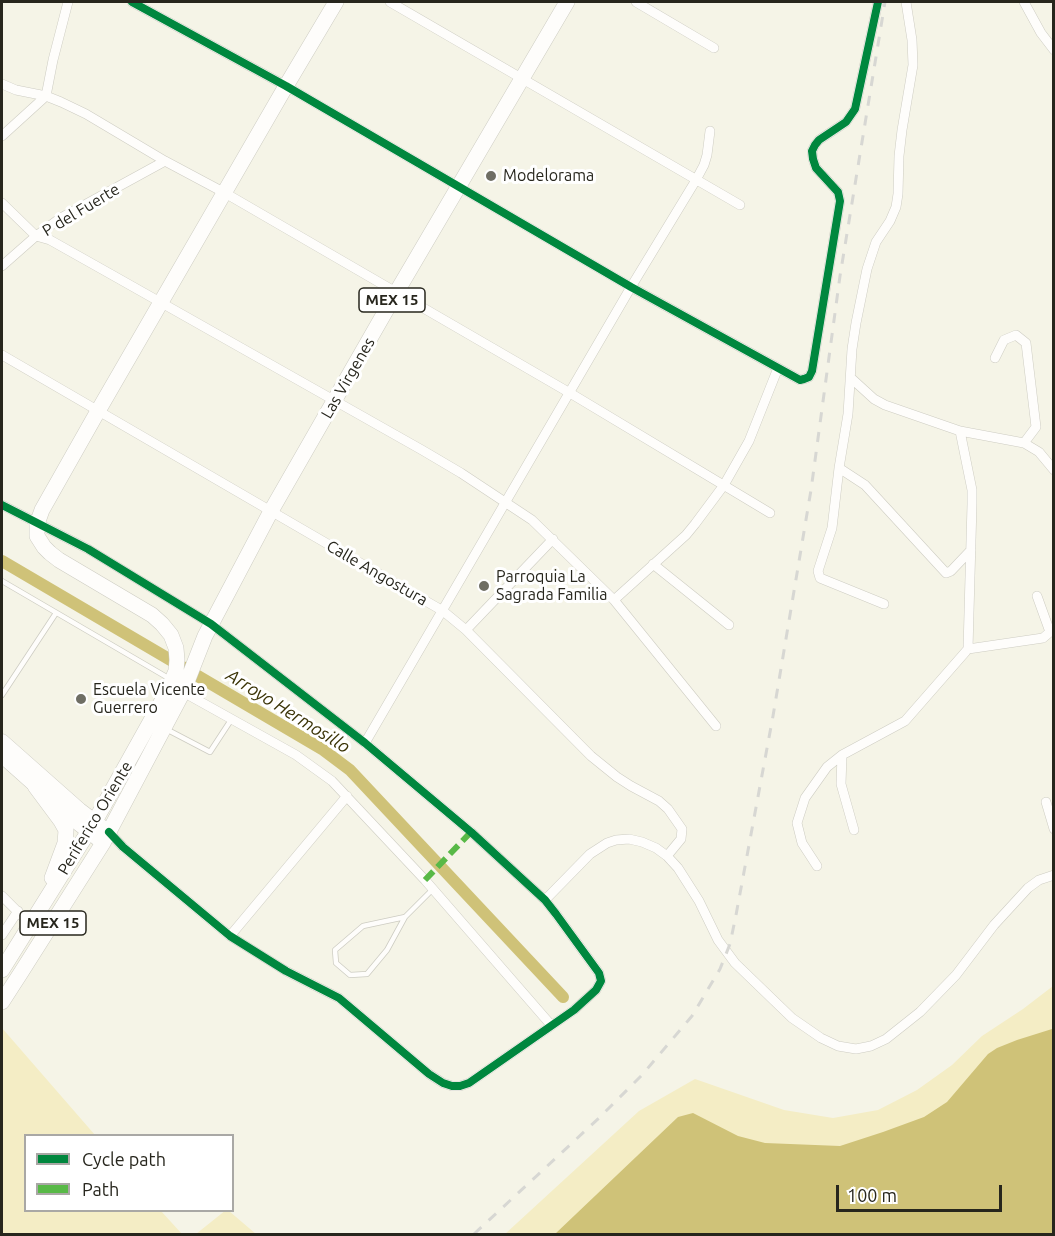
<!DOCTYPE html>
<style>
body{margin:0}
#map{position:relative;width:1055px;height:1236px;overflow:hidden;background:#f5f4e7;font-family:Ubuntu,sans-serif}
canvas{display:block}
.frame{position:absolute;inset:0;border:3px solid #27261d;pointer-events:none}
.legend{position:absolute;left:24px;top:1134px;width:210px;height:78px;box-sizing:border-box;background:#fff;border:2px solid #a9a8a5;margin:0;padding:8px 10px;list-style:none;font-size:18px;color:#27261d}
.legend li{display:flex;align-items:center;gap:12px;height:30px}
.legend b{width:30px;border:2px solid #a9a8a5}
.scale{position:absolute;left:836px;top:1185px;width:166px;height:27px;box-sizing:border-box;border:3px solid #27261d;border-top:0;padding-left:8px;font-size:18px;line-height:21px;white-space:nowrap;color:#27261d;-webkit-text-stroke:4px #fff;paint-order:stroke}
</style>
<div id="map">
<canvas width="1055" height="1236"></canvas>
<div class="frame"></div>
<ul class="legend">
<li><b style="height:8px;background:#00873e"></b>Cycle path</li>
<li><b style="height:8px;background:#58b947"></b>Path</li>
</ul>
<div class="scale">100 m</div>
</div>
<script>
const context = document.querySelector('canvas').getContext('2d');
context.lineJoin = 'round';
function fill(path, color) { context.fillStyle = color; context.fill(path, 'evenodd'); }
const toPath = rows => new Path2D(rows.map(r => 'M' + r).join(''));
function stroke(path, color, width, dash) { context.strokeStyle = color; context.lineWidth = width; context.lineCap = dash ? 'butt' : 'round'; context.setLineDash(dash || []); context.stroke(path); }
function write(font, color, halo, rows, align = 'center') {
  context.font = font + ' Ubuntu,sans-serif'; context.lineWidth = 6; context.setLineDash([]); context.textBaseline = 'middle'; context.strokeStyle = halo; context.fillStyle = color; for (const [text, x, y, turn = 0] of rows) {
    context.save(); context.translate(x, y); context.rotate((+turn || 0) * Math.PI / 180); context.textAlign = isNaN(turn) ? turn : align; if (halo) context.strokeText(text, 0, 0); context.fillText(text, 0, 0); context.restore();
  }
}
const green = toPath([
 [1053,986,1053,1234,505,1234,639,1111,695,1079,784,1110,833,1118,878,1110,917,1090,952,1065,982,1036,1023,1009],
 [2,1028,95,1135,26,1136,26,1210,161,1211,182,1234,2,1234],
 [226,1210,229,1211,256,1234,196,1234]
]);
const water = toPath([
 [1052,1029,1053,1029,1053,1234,555,1234,678,1117,693,1113,738,1136,765,1143,840,1146,883,1132,924,1117,947,1102,988,1054,997,1048,1017,1040]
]);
const canal = toPath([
 [2,561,322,749,350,770,563,997]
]);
const service = toPath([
 [2,581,170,679],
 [2,695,56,613],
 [166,729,210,752,231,720],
 [405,917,363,926,335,950,336,963,350,975,367,974,387,950,405,917,433,889]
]);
const minor = toPath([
 [132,2,286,86,631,287,800,380,804,379,809,377,812,371,840,201,838,192,816,168,813,159,812,151,815,145,819,140,846,122,855,109,878,2],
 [390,2,740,205],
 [636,2,714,48],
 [1024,2,1041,33,1054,50],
 [2,84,16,90,46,96,61,102,86,114,165,161,225,193,570,393,770,513],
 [2,136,46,96,53,60,68,2],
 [2,203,36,236,50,240,114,276,422,450,461,473,532,520,614,600,716,726],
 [2,266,36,236,59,219,165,161],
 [2,355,443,611,466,630,591,756,617,777,631,786,659,801,668,809,682,829,681,839,667,856],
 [995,358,1004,340,1016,335,1026,343,1036,427,1024,443],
 [851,378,874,399,885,405,960,431,1024,443,1039,452,1054,470],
 [960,431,972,490,972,504,968,649],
 [839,468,865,485,946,573,951,571,971,550],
 [2,505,88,549,211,624,365,743,471,832,545,900,556,914,599,973,601,981,596,990,574,1010,469,1083,460,1086,452,1086,443,1083,429,1074,339,998,286,971,230,936,123,847,109,832],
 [653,564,729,625],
 [614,600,686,535,695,524,724,485,749,441,778,368],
 [884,604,820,578,818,571,832,528,839,468,848,414,852,349,856,323,867,269,876,242,890,221,896,207,898,194,899,156,902,130,913,65,912,40,906,2],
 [466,630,553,539],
 [183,692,296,755,332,781,425,880,551,1025],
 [365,743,631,287,696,180,704,165,707,155,710,131],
 [842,755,841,784,854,830],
 [1046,802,1054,829],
 [817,866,802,843,797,823,805,798,827,767,842,755,905,721,968,649,1043,638,1050,632,1037,596],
 [2,896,31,925],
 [545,900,590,854,607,843,616,840,629,839,642,842,656,848,667,856,678,868,699,901,718,940,735,963,792,1018,821,1038,838,1046,856,1049,871,1046,886,1039,920,1012,956,975,994,925,1028,888,1039,880,1054,875],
 [2,935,18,911],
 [230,936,347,796]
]);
const primary = toPath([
 [2,741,80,810,109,832],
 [2,756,75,821,103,843]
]);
const trunk = toPath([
 [35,786,61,821,66,830,65,843,52,878],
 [2,970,95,821,167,692,176,671,177,660,176,648,171,635,162,624,152,615,59,560,50,553,44,547,37,536,37,524,42,510,98,411,286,86,336,2],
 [2,1002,22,971,103,843,183,692,205,636,271,511,396,293,567,2]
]);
const rail = toPath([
 [474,1234,599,1118,642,1075,692,1016,720,969,730,944,736,915,773,716,811,490,840,276,885,2]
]);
const quiet = toPath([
 [425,880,471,832]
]);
const cycleway = toPath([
 [132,2,286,86,631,287,800,380,804,379,809,377,812,371,840,201,838,192,816,168,813,159,812,151,815,145,819,140,846,122,855,109,878,2],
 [2,505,88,549,211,624,365,743,471,832,545,900,556,914,599,973,601,981,596,990,574,1010,469,1083,460,1086,452,1086,443,1083,429,1074,339,998,286,971,230,936,123,847,109,832]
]);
const markers = [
 [491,176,6,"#6f6e64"],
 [484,586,6,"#6f6e64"],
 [81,699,6,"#6f6e64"]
];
const shields = [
 [392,300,66],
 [53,923,66]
];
const shieldNames = [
 ["MEX 15",392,300],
 ["MEX 15",53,923]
];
const poiNames = [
 ["Modelorama",503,176],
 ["Parroquia La",496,577],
 ["Sagrada Familia",496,595],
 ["Escuela Vicente",93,690],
 ["Guerrero",93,708]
];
const streetNames = [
 ["P del Fuerte",81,210,-31],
 ["Las Virgenes",348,378,-60],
 ["Calle Angostura",377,573,30],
 ["Periferico Oriente",95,818,-59]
];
const waterNames = [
 ["Arroyo Hermosillo",288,711,32]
];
fill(green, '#f4edc5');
fill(water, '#cfc278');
stroke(canal, '#cfc278', 12);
stroke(service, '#cdccc2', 6);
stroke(minor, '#cdccc2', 10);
stroke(primary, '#cdccc2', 15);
stroke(trunk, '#cdccc2', 16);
stroke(service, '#fefdfb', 4.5);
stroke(minor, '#fefdfb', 9);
stroke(primary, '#fefdfb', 14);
stroke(trunk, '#fefdfb', 15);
stroke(rail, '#d7d7d3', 3, [10, 10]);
stroke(quiet, '#58b947', 6, [12, 6]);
stroke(cycleway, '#00873e', 8);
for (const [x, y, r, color] of markers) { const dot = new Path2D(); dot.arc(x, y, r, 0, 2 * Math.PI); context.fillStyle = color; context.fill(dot); stroke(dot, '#fff', 2); }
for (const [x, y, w] of shields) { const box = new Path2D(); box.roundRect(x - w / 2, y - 12, w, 24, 4.5); context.fillStyle = '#fff'; context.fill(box); stroke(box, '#27261d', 1.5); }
write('bold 15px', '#27261d', null, shieldNames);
write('16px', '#27261d', '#fff', poiNames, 'left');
write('16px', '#27261d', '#fff', streetNames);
write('italic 18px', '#3b3407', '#fff', waterNames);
</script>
